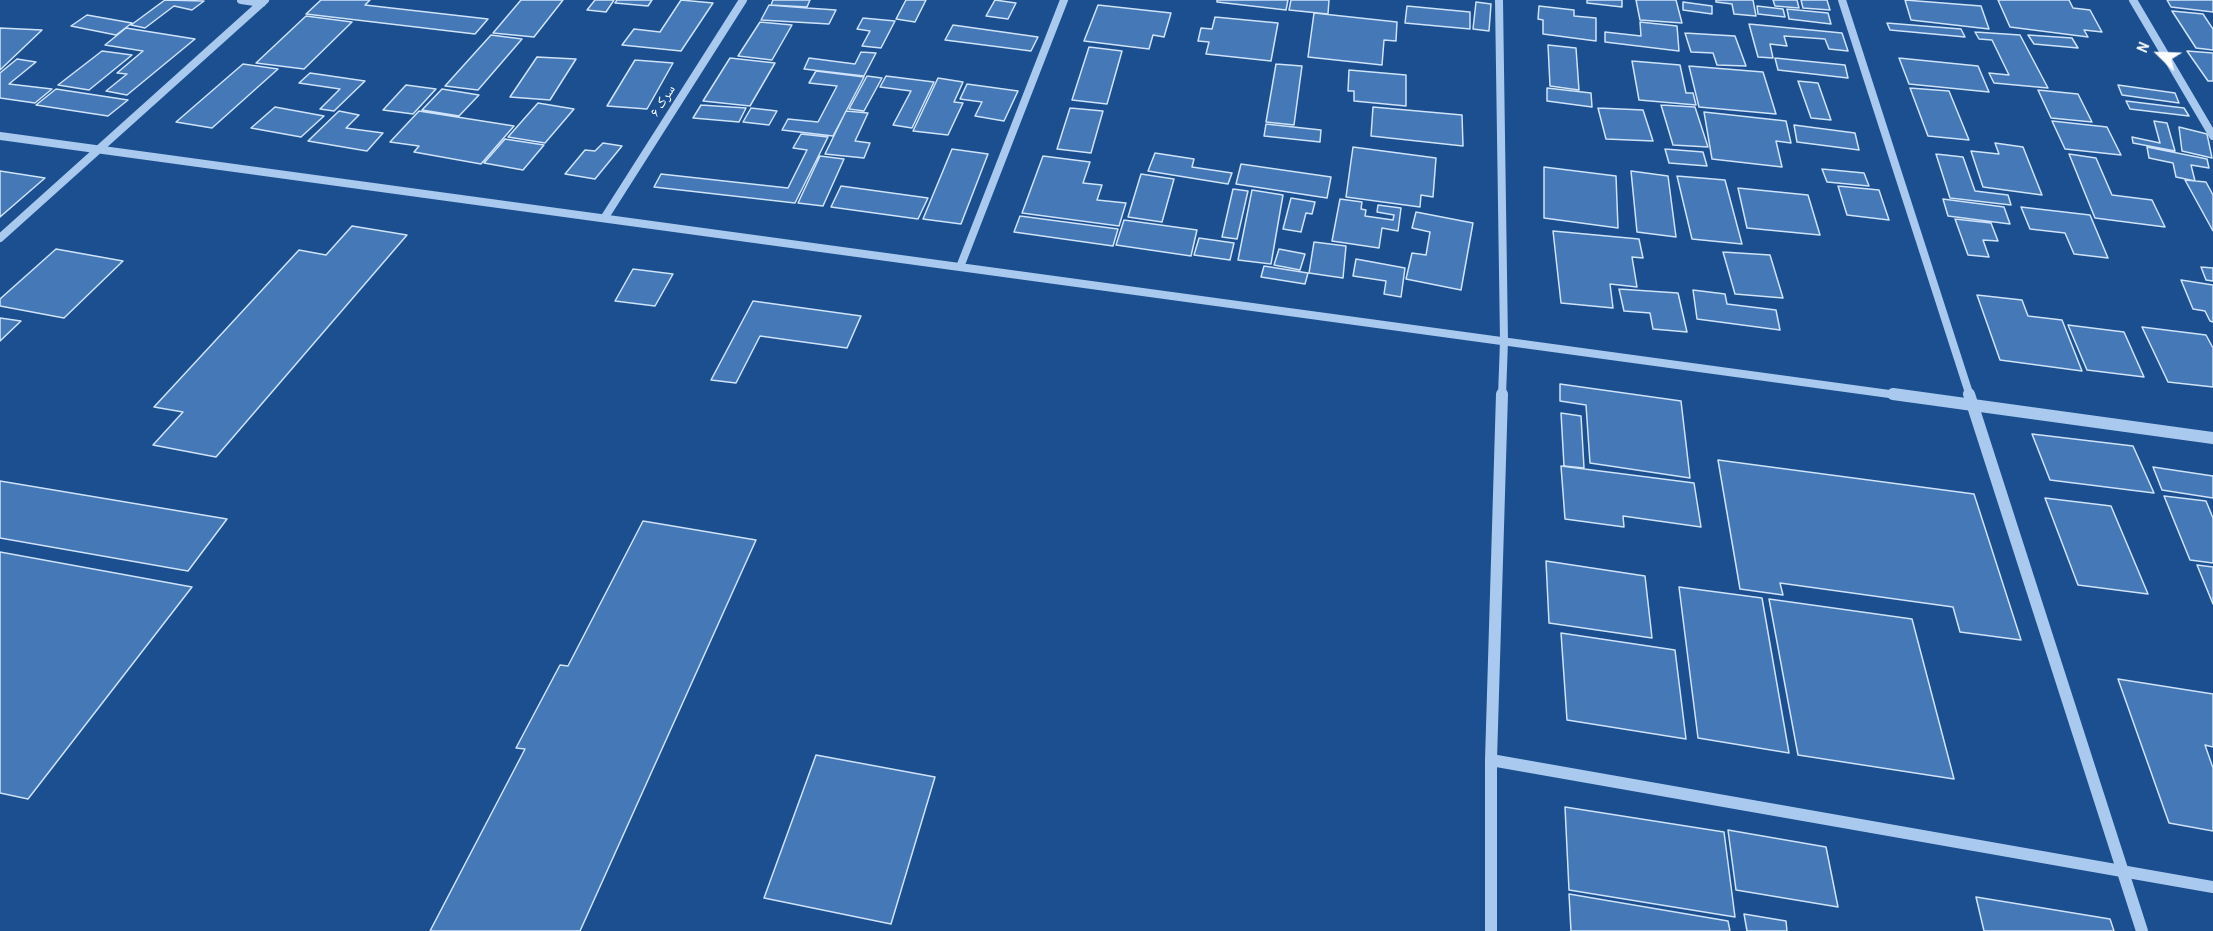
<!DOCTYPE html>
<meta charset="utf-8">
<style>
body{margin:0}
#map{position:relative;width:2213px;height:931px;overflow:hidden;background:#1b4f8f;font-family:"Archivo Narrow",sans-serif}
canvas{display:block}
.north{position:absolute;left:2129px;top:24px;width:60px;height:60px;-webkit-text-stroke:4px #1b4f8f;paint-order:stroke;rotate:293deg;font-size:16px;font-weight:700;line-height:24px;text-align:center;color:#fff}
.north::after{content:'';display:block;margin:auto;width:21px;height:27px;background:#fff;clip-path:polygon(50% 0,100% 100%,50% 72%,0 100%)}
</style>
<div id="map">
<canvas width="2213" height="931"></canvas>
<div class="north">N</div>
</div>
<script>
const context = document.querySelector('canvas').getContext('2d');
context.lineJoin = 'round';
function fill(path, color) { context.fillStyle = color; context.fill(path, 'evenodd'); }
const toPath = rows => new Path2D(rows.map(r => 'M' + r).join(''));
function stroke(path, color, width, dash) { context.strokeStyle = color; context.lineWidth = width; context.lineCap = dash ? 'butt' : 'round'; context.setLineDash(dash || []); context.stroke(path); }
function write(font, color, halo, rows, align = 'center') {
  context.font = font + ' "Archivo Narrow","Noto Naskh Arabic",sans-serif'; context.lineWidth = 4.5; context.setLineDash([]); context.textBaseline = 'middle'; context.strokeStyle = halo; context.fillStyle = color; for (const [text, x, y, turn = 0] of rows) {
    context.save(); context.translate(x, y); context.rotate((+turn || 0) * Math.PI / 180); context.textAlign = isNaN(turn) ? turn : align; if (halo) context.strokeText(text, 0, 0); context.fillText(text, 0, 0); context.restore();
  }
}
const building = toPath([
 [165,0,204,1,192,10,174,6,145,28,131,25,165,0],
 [321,0,370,0,365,5,488,19,475,34,306,14,321,0],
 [521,0,563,0,534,37,493,33,521,0],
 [595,0,614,0,606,12,587,10,595,0],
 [617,0,652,0,648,6,615,3,617,0],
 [681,0,713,3,681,51,622,45,634,29,660,32,681,0],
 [773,0,810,0,807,7,771,5,773,0],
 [906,0,926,0,915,22,896,19,906,0],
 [995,0,1016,3,1008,19,986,16,995,0],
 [1217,0,1288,0,1286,10,1217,2,1217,0],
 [1291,0,1329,0,1328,14,1289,10,1291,0],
 [1587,0,1622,0,1622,7,1587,3,1587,0],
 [1636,0,1676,0,1682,23,1640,20,1636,0],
 [1716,0,1753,0,1756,16,1734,14,1732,4,1716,2,1716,0],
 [1773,0,1797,0,1799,8,1775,6,1773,0],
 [1801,0,1827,0,1830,10,1803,8,1801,0],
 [1905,0,1981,6,1989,29,1911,20,1905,0],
 [1998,0,2069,0,2073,8,2090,10,2102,32,2084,30,2088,37,2010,27,1998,0],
 [2167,0,2213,0,2213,12,2171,7,2167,0],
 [1476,2,1491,4,1489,31,1473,29,1476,2],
 [1683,2,1712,6,1712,14,1683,10,1683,2],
 [769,5,807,8,836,10,829,24,761,20,769,5],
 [1098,5,1171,13,1164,37,1153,35,1149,49,1084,41,1098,5],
 [1407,6,1470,12,1470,29,1405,23,1407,6],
 [1539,6,1574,10,1574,16,1596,18,1596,41,1543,34,1543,20,1538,19,1539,6],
 [1757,6,1783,9,1785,17,1758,14,1757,6],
 [1787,9,1828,13,1831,24,1789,19,1787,9],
 [2172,11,2203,14,2213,29,2213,50,2196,48,2172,11],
 [1314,13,1397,22,1396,41,1384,40,1382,65,1308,57,1314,13],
 [87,15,132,23,116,35,71,26,87,15],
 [306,16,352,22,304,69,256,63,306,16],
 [1215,17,1278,23,1271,61,1206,54,1209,42,1198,41,1201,28,1212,29,1215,17],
 [863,18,895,21,881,48,862,46,870,31,857,29,863,18],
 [760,22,792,25,772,60,738,56,760,22],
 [1640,22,1677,26,1679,51,1605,42,1605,32,1641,36,1640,22],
 [1887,23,1961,29,1965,37,1890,30,1887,23],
 [1749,24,1842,33,1848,51,1829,49,1825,39,1784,36,1787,46,1770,44,1773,58,1758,57,1749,24],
 [953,25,1038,37,1031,51,945,40,953,25],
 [0,28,42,30,0,70,0,28],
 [126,28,195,39,127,95,106,91,127,74,117,73,143,51,105,45,126,28],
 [1975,32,2020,35,2048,88,1994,83,1989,73,2009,75,1992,40,1979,39,1975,32],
 [1685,33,1735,36,1746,66,1717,65,1713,53,1691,52,1685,33],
 [491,35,522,39,478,90,445,86,491,35],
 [2028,35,2072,38,2078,48,2034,44,2028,35],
 [1548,45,1576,48,1579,90,1550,86,1548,45],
 [1089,47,1122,51,1107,104,1072,100,1089,47],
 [102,51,132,55,89,90,58,85,102,51],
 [2187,51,2213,53,2213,81,2208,81,2187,51],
 [861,52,876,53,864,76,804,69,809,58,855,64,861,52],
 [537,57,576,59,550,100,510,97,537,57],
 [730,58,775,63,750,106,703,101,730,58],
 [1775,58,1845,65,1848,78,1778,70,1775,58],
 [1899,58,1978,66,1989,92,1909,84,1899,58],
 [17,59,36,62,9,84,52,89,35,103,0,98,0,73,17,59],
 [635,60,673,63,647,109,607,106,635,60],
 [1632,61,1680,65,1686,93,1693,93,1696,105,1639,100,1632,61],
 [243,64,278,69,212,128,176,122,243,64],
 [1276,64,1302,66,1294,125,1266,122,1276,64],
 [1689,66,1763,72,1776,114,1699,107,1689,66],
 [1349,70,1406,75,1406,106,1354,101,1354,91,1348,91,1349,70],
 [816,71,864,77,833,136,782,130,788,119,818,122,837,86,809,83,816,71],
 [310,73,365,81,334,111,320,109,340,89,299,83,310,73],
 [867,76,882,78,864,111,849,109,867,76],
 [886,76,934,82,912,128,893,125,911,91,880,87,886,76],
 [938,78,963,82,954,102,963,103,948,135,913,131,938,78],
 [1798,81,1818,83,1831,120,1811,118,1798,81],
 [967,84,1018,91,1004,121,975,116,982,102,960,99,967,84],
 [406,85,436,89,413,114,383,110,406,85],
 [2118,85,2175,93,2179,103,2122,95,2118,85],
 [1547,88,1591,93,1592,107,1547,101,1547,88],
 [1910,88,1949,91,1969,140,1928,136,1910,88],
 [56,89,128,100,108,116,36,105,56,89],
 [442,89,479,95,459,116,422,110,442,89],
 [2038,90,2078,94,2092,122,2051,118,2038,90],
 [2126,101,2184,108,2189,116,2130,109,2126,101],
 [538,103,574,109,545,143,508,137,538,103],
 [701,105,746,108,739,122,693,118,701,105],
 [1661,105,1695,107,1708,147,1673,145,1661,105],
 [275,107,324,116,301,137,251,128,275,107],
 [1373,107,1462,115,1463,146,1371,136,1373,107],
 [751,108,777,111,769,125,743,122,751,108],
 [1070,108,1103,111,1091,153,1057,149,1070,108],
 [1598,108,1643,110,1653,141,1606,139,1598,108],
 [339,111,359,115,346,128,383,133,367,151,308,141,339,111],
 [419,111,514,126,481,164,414,152,419,146,390,142,419,111],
 [846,111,868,113,855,141,870,143,864,158,825,154,846,111],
 [1704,112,1786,121,1791,143,1776,141,1782,167,1712,159,1704,112],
 [2052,121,2107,127,2121,155,2065,149,2052,121],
 [2154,121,2167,123,2175,151,2133,143,2132,137,2160,143,2154,121],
 [1266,124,1321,130,1320,142,1264,136,1266,124],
 [1794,125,1855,133,1859,150,1797,142,1794,125],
 [2179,127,2207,134,2212,158,2182,151,2179,127],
 [801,134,828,137,795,203,654,187,661,174,788,188,807,150,793,148,801,134],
 [505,139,544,145,523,170,484,163,505,139],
 [603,143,622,146,595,179,565,174,585,150,595,151,603,143],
 [1995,143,2023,147,2042,195,1983,187,1971,151,1999,154,1995,143],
 [1353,147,1436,158,1433,197,1421,195,1420,207,1346,197,1353,147],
 [2147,147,2207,159,2209,168,2191,165,2195,181,2176,177,2173,163,2149,158,2147,147],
 [952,149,988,154,961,224,923,219,952,149],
 [1665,149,1703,152,1707,166,1669,163,1665,149],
 [1155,153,1194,159,1192,167,1232,173,1228,184,1148,171,1155,153],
 [1936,154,1963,157,1975,191,2008,195,2011,205,1950,198,1936,154],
 [2069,154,2096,158,2112,195,2152,200,2165,227,2095,218,2069,154],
 [820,156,844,159,823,206,798,203,820,156],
 [1043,156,1090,162,1083,183,1102,185,1097,200,1126,203,1119,226,1022,213,1043,156],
 [1241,164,1331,177,1327,198,1236,184,1241,164],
 [1544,167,1616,176,1618,228,1544,218,1544,167],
 [1822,169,1864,173,1869,186,1827,182,1822,169],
 [0,171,45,178,0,217,0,171],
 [1631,171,1668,176,1676,237,1637,232,1631,171],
 [1141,174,1174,179,1162,222,1128,217,1141,174],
 [1677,176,1725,180,1742,244,1692,239,1677,176],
 [2185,180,2206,182,2213,195,2213,231,2185,180],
 [841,186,928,198,918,219,831,207,841,186],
 [1838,186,1879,190,1889,220,1847,215,1838,186],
 [1738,188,1808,195,1820,235,1747,228,1738,188],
 [1233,189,1248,191,1237,239,1222,237,1233,189],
 [1252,190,1283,195,1271,264,1238,260,1252,190],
 [1291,198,1315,202,1312,214,1306,213,1301,232,1283,229,1291,198],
 [1340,199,1362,202,1361,209,1366,210,1365,216,1393,220,1394,215,1377,212,1378,205,1401,208,1398,231,1382,228,1379,248,1332,241,1340,199],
 [1943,199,2004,207,2010,224,1948,216,1943,199],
 [2021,207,2090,215,2108,258,2074,254,2065,233,2030,229,2021,207],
 [1416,212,1473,223,1461,290,1406,279,1412,253,1426,255,1430,232,1412,228,1416,212],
 [1020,216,1118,229,1113,246,1014,232,1020,216],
 [1955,219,1991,223,1998,241,1983,240,1989,257,1968,255,1955,219],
 [1124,220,1197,230,1191,256,1116,245,1124,220],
 [352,226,407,235,216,457,153,445,183,412,154,407,299,250,326,255,352,226],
 [1553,231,1639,239,1643,258,1632,257,1637,287,1610,284,1613,308,1561,303,1553,231],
 [1199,238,1234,243,1230,260,1194,255,1199,238],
 [1314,242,1346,246,1343,278,1309,273,1314,242],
 [56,249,123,261,64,318,0,306,0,299,56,249],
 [1279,249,1305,254,1300,270,1274,265,1279,249],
 [1723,252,1770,255,1783,298,1735,294,1723,252],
 [1356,259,1405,268,1401,297,1384,294,1386,281,1353,276,1356,259],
 [1264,266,1308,273,1305,284,1261,277,1264,266],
 [2201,267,2213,268,2213,281,2206,280,2201,267],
 [633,269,673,274,655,306,615,301,633,269],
 [2181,280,2213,285,2213,322,2210,321,2205,311,2193,309,2181,280],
 [1619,289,1678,293,1687,332,1653,329,1650,313,1624,311,1619,289],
 [1693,290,1725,294,1727,304,1776,310,1780,330,1697,319,1693,290],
 [1977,295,2022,300,2028,316,2062,320,2082,371,2000,360,1977,295],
 [753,301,861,316,847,348,760,336,736,383,711,380,753,301],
 [0,318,21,321,0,341,0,318],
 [2068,325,2124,332,2144,377,2087,370,2068,325],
 [2142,327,2206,335,2213,348,2213,387,2168,382,2142,327],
 [1560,384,1681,401,1690,478,1590,463,1586,405,1560,401,1560,384],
 [1561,413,1581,416,1584,468,1564,466,1561,413],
 [2032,434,2133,446,2154,493,2050,480,2032,434],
 [1718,460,1974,494,2021,640,1960,632,1953,607,1780,583,1783,595,1740,589,1718,460],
 [1561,466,1694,483,1701,527,1623,516,1624,527,1565,519,1561,466],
 [2153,467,2213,476,2213,498,2162,490,2153,467],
 [0,481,227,519,188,571,0,538,0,481],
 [2164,496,2206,501,2213,518,2213,563,2190,560,2164,496],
 [2045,498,2111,506,2148,594,2078,585,2045,498],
 [643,521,756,540,580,931,430,931,525,749,516,748,560,665,568,666,643,521],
 [0,552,192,587,28,799,0,793,0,552],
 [1546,561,1645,576,1652,638,1549,623,1546,561],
 [2197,565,2213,567,2213,604,2197,565],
 [1679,587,1762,598,1789,753,1698,738,1679,587],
 [1769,599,1912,619,1954,779,1798,755,1769,599],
 [1561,633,1675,650,1686,739,1567,720,1561,633],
 [2118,679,2213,694,2213,747,2205,745,2213,768,2213,831,2169,823,2118,679],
 [816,755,935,777,891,924,764,898,816,755],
 [1565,807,1724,832,1735,917,1569,890,1565,807],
 [1728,830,1826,847,1838,907,1736,890,1728,830],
 [1569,894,1728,921,1730,931,1571,931,1569,894],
 [1976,897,2110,919,2114,931,1984,931,1976,897],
 [1744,914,1786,921,1787,931,1747,931,1744,914]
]);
const minorFar1 = toPath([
 [241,0,262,3],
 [1499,0,1504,341,1502,396],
 [1842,0,1970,396],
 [2133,0,2213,136],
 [0,136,1904,396],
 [605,217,743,0],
 [0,238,265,0],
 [960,267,1064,0]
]);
const minor = toPath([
 [1893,394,2213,438],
 [1969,394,2142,931],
 [1491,760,2213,887],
 [1491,931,1491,760,1502,394]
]);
const farStreetnames = [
 ["سرک ۶",663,101,-58]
];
fill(building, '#4478b7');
stroke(building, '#cfe3fa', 1.5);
stroke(minorFar1, '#a9c9ee', 8);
stroke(minor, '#a9c9ee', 12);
write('14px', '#fff', '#1b4f8f', farStreetnames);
</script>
